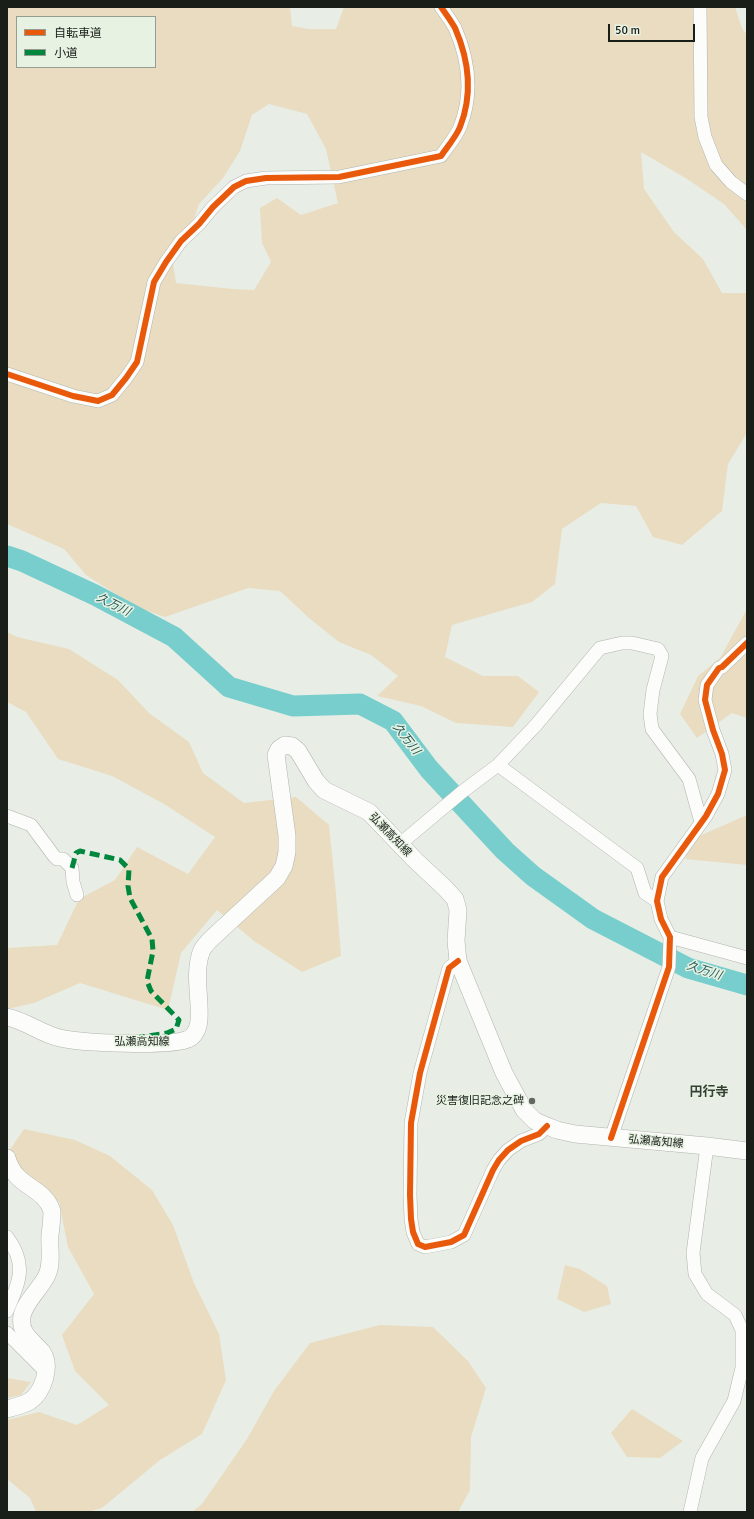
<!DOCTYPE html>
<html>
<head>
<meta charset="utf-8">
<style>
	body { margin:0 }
	#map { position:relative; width:754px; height:1519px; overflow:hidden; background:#e8eee6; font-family:Signika,"Noto Sans JP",sans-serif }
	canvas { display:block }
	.frame { position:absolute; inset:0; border:8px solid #1a1e19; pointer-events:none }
	.legend { position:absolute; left:16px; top:16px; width:140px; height:52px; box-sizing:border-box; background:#e7f2e3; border:1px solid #959d92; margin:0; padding:5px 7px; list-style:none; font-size:12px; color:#1a1e19 }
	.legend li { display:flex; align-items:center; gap:8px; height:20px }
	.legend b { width:20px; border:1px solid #959d92 }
	.scale { position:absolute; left:608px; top:24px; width:87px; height:18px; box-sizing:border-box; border:2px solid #1a1e19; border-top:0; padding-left:5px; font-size:12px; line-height:14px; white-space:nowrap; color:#1a1e19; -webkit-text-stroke:3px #e7f2e3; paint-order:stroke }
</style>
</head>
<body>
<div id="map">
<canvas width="754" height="1519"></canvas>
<div class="frame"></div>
<ul class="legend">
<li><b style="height:5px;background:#e8590c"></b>自転車道</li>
<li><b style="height:5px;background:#00873e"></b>小道</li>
</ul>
<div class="scale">50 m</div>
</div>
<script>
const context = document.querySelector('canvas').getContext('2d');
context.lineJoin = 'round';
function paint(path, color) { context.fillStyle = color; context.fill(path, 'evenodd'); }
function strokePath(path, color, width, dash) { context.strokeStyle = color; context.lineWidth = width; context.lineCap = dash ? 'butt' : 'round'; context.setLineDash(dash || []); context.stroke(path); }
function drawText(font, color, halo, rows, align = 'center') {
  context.font = font + ' Signika,"Noto Sans JP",sans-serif'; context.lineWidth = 3; context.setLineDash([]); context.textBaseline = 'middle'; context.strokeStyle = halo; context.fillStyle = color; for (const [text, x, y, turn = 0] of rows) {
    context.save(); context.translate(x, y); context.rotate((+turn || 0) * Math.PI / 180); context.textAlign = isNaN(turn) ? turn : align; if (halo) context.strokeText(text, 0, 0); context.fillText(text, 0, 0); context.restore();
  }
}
const green = new Path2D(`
	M7 7H290L292 26 309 29H336L344 7H735L742 28 747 35V230L724 204 687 179 641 152 644 189 674 232 703 259 722 293H747V433L728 464 722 511 682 545 653 537 636 506 601 503 562 529 555 584 532 602 452 625 445 657 483 676H518L539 692 513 727 456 723 421 706 377 696 398 676 371 655 339 642 309 618 280 591 248 588 165 617 136 607 86 575 64 549 7 524ZM17 17H155V67H17ZM269 104 307 114 326 149 338 203 301 215 277 198 260 208 262 243 271 262 254 290 233 289 176 283 172 256 191 228 199 204 223 178 240 151 252 115Z
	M747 609V718L732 713 697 738 680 714 698 676 720 658Z
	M7 632 17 637 69 649 118 680 149 713 189 742 203 773 244 803 296 797 329 825 336 894 341 956 302 972 254 941 217 910 181 953 168 1010 80 983 34 1003 7 1009V948L57 945 79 899 115 880 137 847 188 874 215 837 164 804 112 776 58 759 26 712 7 702Z
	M747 815V865L685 859 690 840Z
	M24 1129 75 1140 110 1156 152 1190 173 1225 194 1283 219 1334 226 1380 202 1434 160 1460 102 1508 88 1512H36L30 1498 7 1479V1420L39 1412 77 1425 109 1405 75 1371 62 1335 94 1294 68 1247 59 1202 24 1178 9 1151Z
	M565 1265 580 1269 607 1286 611 1304 584 1312 557 1299Z
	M380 1325 433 1327 468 1361 486 1388 471 1437 470 1490 458 1512H192L202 1504 247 1439 274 1391 310 1343Z
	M7 1378 31 1382 21 1395 7 1398Z
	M632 1409 683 1441 660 1458 627 1457 611 1433Z`);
const river = new Path2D(`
	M7 556 22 561 95 595 174 637 229 687 293 706 360 704 393 721 429 769 505 851 533 876 593 919 688 968 747 985`);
const minor = new Path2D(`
	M700 7 701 117 705 137 716 165 731 182 747 194
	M7 374 73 396 98 401 112 395 126 378 137 362 154 282 166 262 181 241 199 224 213 207 234 187 246 181 266 178 339 177 441 156C447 147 456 137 460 127 473 94 469 60 455 28 451 21 446 14 441 7
	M498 765 637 868 645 893 657 901
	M7 816 31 825 54 856 57 859H63L72 868 73 882 77 895
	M400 844 462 792 498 765 536 725 600 648 622 643H632L658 649 662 656 653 690 650 714 652 729 689 779 701 822
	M670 937 747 958
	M458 961 449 968 420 1073 411 1123 410 1195 411 1219 413 1232 418 1244 425 1247 451 1242 464 1235 493 1170 499 1160 508 1150 521 1141 539 1134 547 1126
	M611 1138 669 967 670 937 661 919 657 901 662 877 706 816 718 794 725 770 722 754 713 730 705 700 707 685 719 668 722 667 747 643
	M7 1237C28 1265 19 1282 7 1311
	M7 1333 46 1372
	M690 1512 702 1458 734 1401 742 1368V1330L735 1315 707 1294 695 1274 693 1253 707 1146`);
const major = new Path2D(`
	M7 1017C26 1021 42 1034 60 1038 80 1043 172 1047 188 1039 193 1037 197 1031 198 1026 200 1019 199 1011 199 1004 198 987 195 966 202 950 204 946 208 942 212 938L277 878 284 866 287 852V836L276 755 279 749 285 745 292 746 298 751 316 781 324 790 369 812 415 860 445 888 455 899 458 910 456 941 458 961 504 1073 524 1110 535 1121 547 1126 557 1130 575 1134 707 1146 747 1151
	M7 1158C16 1189 43 1185 52 1211 52 1219 51 1227 50 1235 49 1249 53 1265 46 1277 39 1290 25 1302 22 1316 19 1334 33 1341 42 1352 52 1366 43 1392 30 1401 23 1405 15 1407 7 1409`);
const quiet = new Path2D(`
	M72 868 76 853 80 851 120 860 129 869 128 886 130 898 152 939 153 951 147 981 151 991 179 1020 176 1029 167 1033 141 1037 138 1043`);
const cycleway = new Path2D(`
	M7 374 73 396 98 401 112 395 126 378 137 362 154 282 166 262 181 241 199 224 213 207 234 187 246 181 266 178 339 177 441 156C447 147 456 137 460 127 473 94 469 60 455 28 451 21 446 14 441 7
	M458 961 449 968 420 1073 411 1123 410 1195 411 1219 413 1232 418 1244 425 1247 451 1242 464 1235 493 1170 499 1160 508 1150 521 1141 539 1134 547 1126
	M611 1138 669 967 670 937 661 919 657 901 662 877 706 816 718 794 725 770 722 754 713 730 705 700 707 685 719 668 722 667 747 643`);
const markers = [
	[532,1101,4,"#626761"]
];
const streetNames = [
	["弘瀬高知線",390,835,46],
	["弘瀬高知線",142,1042],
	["弘瀬高知線",656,1142,5]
];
const poiNames = [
	["災害復旧記念之碑",524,1101]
];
const waterNames = [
	["久万川",113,605,27],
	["久万川",406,739,52],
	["久万川",704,971,18]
];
const quarterNames = [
	["円行寺",709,1093]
];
paint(green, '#e9dcc1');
strokePath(river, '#77cecc', 21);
strokePath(minor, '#afb4ad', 14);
strokePath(major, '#afb4ad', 18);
strokePath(minor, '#fcfcfb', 13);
strokePath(major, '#fcfcfb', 17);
strokePath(quiet, '#00873e', 5, [10, 5]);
strokePath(cycleway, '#e8590c', 6);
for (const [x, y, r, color] of markers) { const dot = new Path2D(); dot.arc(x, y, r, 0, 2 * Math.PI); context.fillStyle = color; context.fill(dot); strokePath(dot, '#e7f2e3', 1.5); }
drawText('11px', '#1a1e19', '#e7f2e3', streetNames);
drawText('11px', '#1a1e19', '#e7f2e3', poiNames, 'right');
drawText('italic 12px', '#275a5a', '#e7f2e3', waterNames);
drawText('bold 13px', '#384035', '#e7f2e3', quarterNames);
</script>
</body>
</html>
